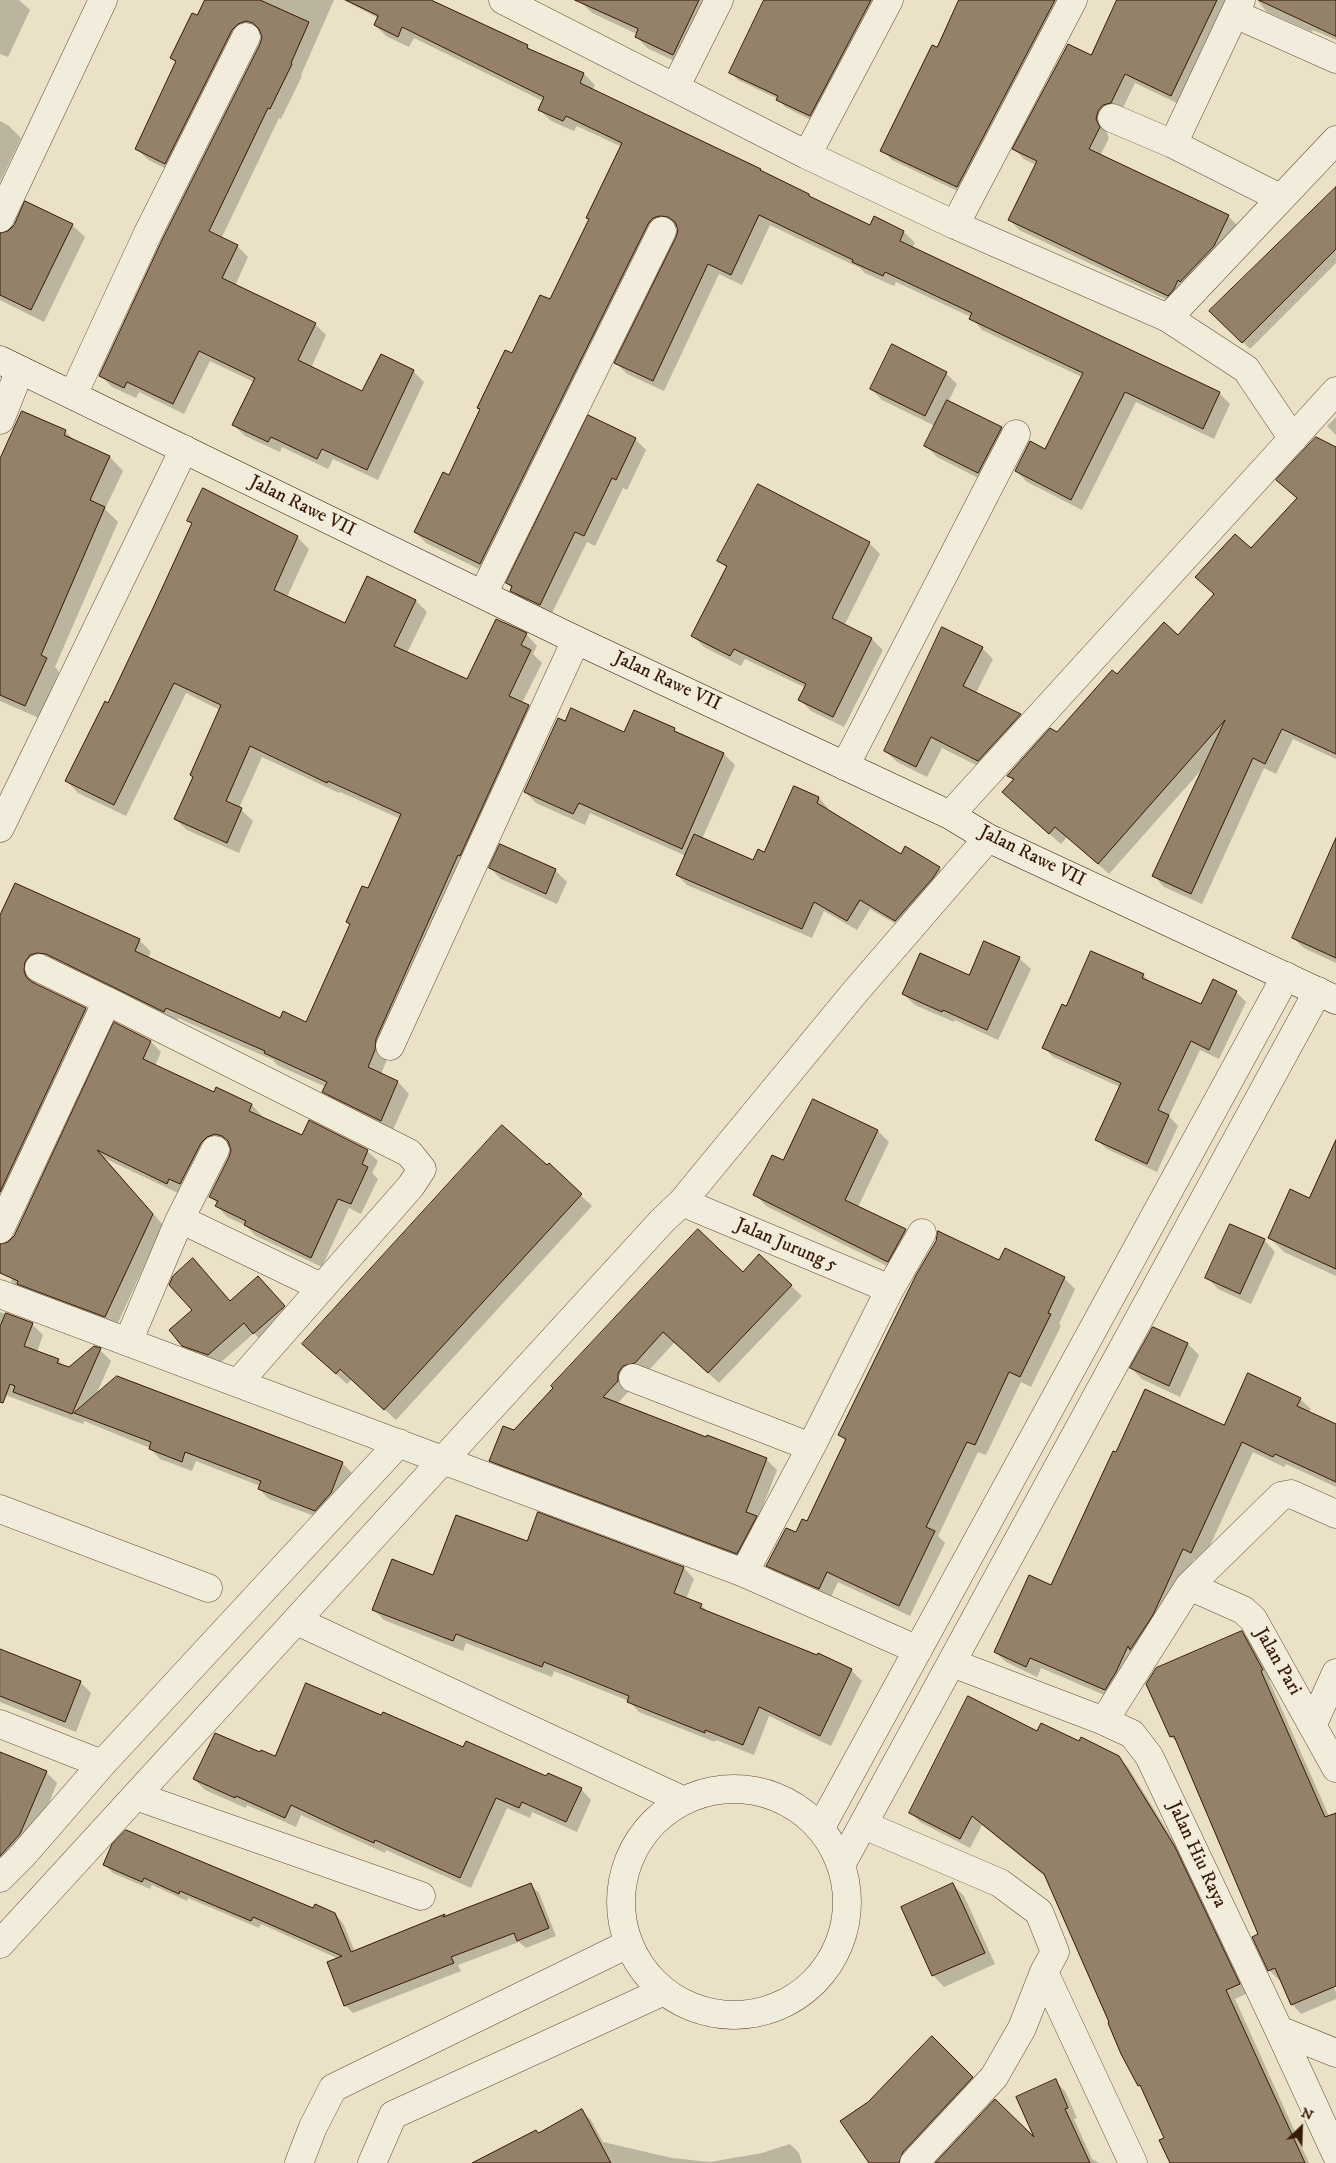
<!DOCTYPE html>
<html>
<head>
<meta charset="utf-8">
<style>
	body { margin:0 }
	#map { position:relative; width:1336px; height:2163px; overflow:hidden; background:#eae1c7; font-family:"IM FELL DW Pica",serif }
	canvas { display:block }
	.north { position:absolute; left:1276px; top:2103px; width:50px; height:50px; -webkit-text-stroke:4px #f1ecdb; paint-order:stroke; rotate:24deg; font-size:14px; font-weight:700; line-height:20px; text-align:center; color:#371904 }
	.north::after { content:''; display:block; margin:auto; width:18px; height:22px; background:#371904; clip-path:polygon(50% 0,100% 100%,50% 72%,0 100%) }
</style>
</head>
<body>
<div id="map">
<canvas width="1336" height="2163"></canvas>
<div class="north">N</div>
</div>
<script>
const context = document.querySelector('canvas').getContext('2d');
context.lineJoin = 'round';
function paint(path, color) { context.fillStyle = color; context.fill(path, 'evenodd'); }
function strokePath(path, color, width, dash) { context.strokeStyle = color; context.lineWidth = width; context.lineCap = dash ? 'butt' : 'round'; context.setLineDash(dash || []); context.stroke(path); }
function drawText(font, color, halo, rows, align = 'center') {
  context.font = font + ' "IM FELL DW Pica",serif'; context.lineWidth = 4; context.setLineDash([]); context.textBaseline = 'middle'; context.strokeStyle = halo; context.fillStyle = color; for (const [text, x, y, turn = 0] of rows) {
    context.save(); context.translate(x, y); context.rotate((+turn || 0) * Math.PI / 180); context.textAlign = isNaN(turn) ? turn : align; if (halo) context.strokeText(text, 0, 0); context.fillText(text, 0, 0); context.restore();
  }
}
const shadow = new Path2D(`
	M0 0H19L30 10 8 57 0 54Z
	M206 0H334L301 75 302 76 281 119 279 118 221 239 237 246 248 257 235 286 315 324 326 335 311 368 363 393 413 371 424 382 378 480 333 459 328 469 282 447 280 452 245 436 234 425 254 382 210 361 184 414 139 392 136 398 112 387 101 376 261 44 262 33 257 32 176 174 147 159 136 148 177 63 171 58 198 17Z
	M343 0H431L527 46 533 52 584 74 595 85 592 91 809 195 813 199 871 226 875 218 904 232 915 243 912 248 1219 393 1230 404 1214 439 1136 402 1082 510 1027 482 1016 471 1046 450 1082 377 982 330 971 317 896 282 894 286 865 273 860 268 770 225 742 285 719 274 664 391 627 374 616 363 677 238 678 227 673 226 491 575 426 543 415 532 450 477 512 354 550 301 590 220 622 147 577 126 574 131 551 121 540 110 543 101 414 38 409 47 386 36 375 25 378 18Z
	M581 0H717L685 66 647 48 636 36 637 34 592 13 581 2Z
	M770 0H882L817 123 785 107 778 99 738 80 731 73Z
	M959 0H1070L968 196 892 160 882 150 937 49Z
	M1118 0H1232L1181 105 1135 83 1121 112 1107 122 1106 130 1109 138 1100 156 1228 216 1238 226 1178 305 1019 230 1010 220 1036 165 1024 159 1014 149 1092 57Z
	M1257 0H1336V40L1313 30 1312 32 1267 12Z
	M0 121 9 126 21 138 0 182Z
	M1336 189V263L1250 349 1211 311Z
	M72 225 85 237 44 322 0 300V235Z
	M946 373 957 384 948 402 1001 428 1012 440 990 484 937 457 926 446 935 426 882 400 871 389Z
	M1336 417V435L1327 426Z
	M65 431 76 442 110 457 123 471 105 509 118 522 55 667 59 672 39 718 0 701V462Z
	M635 439 646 450 627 490 623 488 595 546 587 542 551 615 523 602 507 583Z
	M1336 449V759L1293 739 1276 774 1264 768 1202 904 1164 887 1154 876 1204 767 1109 874 1067 837 1061 844 1014 803V781L1009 776 1057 734 1117 676 1178 636 1298 498Z
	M189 521 297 537 309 549 287 597 345 625 416 601 427 612 407 653 468 680 526 634 537 646 533 654 542 663 522 703 528 706 540 718 387 1051 386 1062 381 1074 398 1082 409 1094 392 1132 335 1103 324 1092 326 1087 277 1065 273 1060 178 1018 176 1023 36 973V985L86 1009 97 1021 0 1224V918L15 885 139 940 151 952 148 958 281 1019 307 1024 351 925 348 922 369 890 401 819 340 792 339 793 262 757 239 808 253 821 239 853 187 830 175 819 220 710 186 693 126 816 78 793 67 781 109 705 193 525Z
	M869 543 880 554 844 626 872 639 883 650 844 727 811 711 800 700 806 688 745 659 741 666 704 647 693 636 727 568 719 561Z
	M982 648 993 659 976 693 1020 715 1031 726 990 772 942 748 927 777 897 762 885 751Z
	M635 711 724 754 735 765 702 839 754 862 765 854 794 788 819 798 828 808 827 811 901 856 939 868 949 878 906 930 870 909 857 930 824 911 812 938 687 885 677 875 686 856 590 813 585 825 536 803 525 792 566 723 625 734Z
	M500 846 556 871 567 882 557 904 501 879 490 868Z
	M1336 846V963L1304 948 1293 938Z
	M1092 953 1143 975 1151 983 1202 1006 1236 992 1246 1002 1219 1059 1200 1050 1169 1116 1178 1126 1157 1172 1107 1149 1097 1140 1120 1087 1053 1057 1044 1047 1067 1008Z
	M1019 958 1031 969 998 1040 955 1020 954 1022 915 1005 903 994 969 977Z
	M151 1042 161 1052 155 1066 215 1094 217 1089 252 1105 262 1116 261 1118 303 1137 367 1151 378 1161 372 1173 378 1179 361 1214 349 1208 322 1267 256 1236 245 1225 227 1217 217 1206 218 1204 210 1197 230 1157 231 1146 225 1145 178 1193 104 1158 163 1225 116 1327 22 1291 11 1281 30 1238Z
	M813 1101 878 1131 889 1142 858 1207 905 1230 917 1241 899 1272 766 1206 755 1194 784 1162Z
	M1336 1143V1276L1284 1252 1269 1237 1310 1200Z
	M549 1165 592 1206 396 1420 352 1379 347 1384 315 1355Z
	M1264 1240 1275 1252 1251 1304 1218 1289 1207 1277Z
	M759 1256 802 1296 719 1383 675 1342 646 1373 629 1384 628 1392 617 1404 707 1439 766 1459 777 1470 758 1519 748 1564 501 1471 491 1460 515 1432 743 1274Z
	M1000 1261 1064 1278 1075 1289 1059 1324 1061 1326 1031 1387 1021 1382 986 1455 978 1452 938 1536 945 1543 910 1616 838 1582 830 1599 778 1576 767 1565 807 1523 846 1442 840 1435Z
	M268 1288 293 1318 264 1344 254 1333 218 1365 194 1356 183 1345 194 1310 231 1302Z
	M0 1312 32 1324 43 1335 37 1352 58 1360 66 1368 69 1369 100 1350 111 1361 95 1397 342 1463 352 1473 341 1503 325 1520 269 1499 259 1489 260 1486 196 1461 192 1471 160 1459 150 1448 84 1421 83 1424 0 1393Z
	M1153 1328 1188 1344 1199 1355 1180 1397 1142 1379 1131 1368Z
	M1300 1399 1311 1409 1309 1413 1336 1425V1487L1286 1464 1284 1467 1253 1452 1202 1563 1194 1559 1163 1626 1116 1700 1041 1668 1037 1677 1006 1662 995 1652 1052 1587 1224 1426Z
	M539 1514 684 1568 694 1579 686 1599 701 1605 709 1613 851 1670 862 1681 831 1746 769 1716 754 1755 716 1740 715 1742 639 1712 629 1701 554 1671 552 1677 466 1643 463 1651 384 1620 374 1610 433 1577 528 1542Z
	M1242 1633 1251 1642 1272 1679 1269 1680 1336 1832V1919L1309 1930 1336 1992V1999L1301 2014 1292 2004 1281 1979 1279 1980 1269 1970 1260 1935 1179 1744 1171 1737Z
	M0 1650 80 1682 91 1693 76 1732 0 1702Z
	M1037 1733 1079 1743 1118 1757 1128 1767 1184 1858 1248 1993 1235 1999 1309 2163H1170L1161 2141 1165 2138 1143 2089 1139 2085 1122 2053 1046 1877 982 1825 970 1848 920 1822 910 1812Z
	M215 1734 260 1754 275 1757 463 1749 581 1789 591 1800 577 1832 532 1812 530 1818 507 1808 471 1888 386 1850 385 1853 301 1815 296 1827 247 1805 246 1808 205 1790 194 1779Z
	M0 1753 46 1772 57 1783 41 1823 0 1868Z
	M105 1865 335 1914 343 1923 355 1952 444 1915 446 1917 531 1885 539 1893 556 1936 526 1948 519 1942 458 1965 461 1971 353 2013 345 2005 339 1959 261 1924 259 1928 188 1898 187 1901 152 1885 150 1889 113 1873Z
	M953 1885 964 1896 995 1964 944 1987 933 1975Z
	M932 2038 983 2089 906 2163H870L869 2103Z
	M1055 2081 1065 2091 1077 2118 1074 2119 1092 2159 1099 2163H951L1038 2142Z
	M581 2110 591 2120 603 2142 672 2158 710 2162 762 2153 790 2144 799 2153 802 2163H479L539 2134Z`);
const building = new Path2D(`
	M205 0H260L309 22 291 63 292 64 270 109 268 108 209 231 238 245 222 278 316 323 298 360 362 391 381 354 414 370 367 470 322 449 317 459 271 437 268 442 232 425 255 378 199 351 173 404 127 382 124 388 99 376 162 240 260 44 262 37 259 29 253 23 246 21 238 24 232 30 165 164 135 149 176 61 170 58 192 13 197 15Z
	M346 0H431L528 45 527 48 584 73 580 83 761 169 760 170 809 194V196L870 225 874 216 904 231 900 241 1220 392 1203 429 1125 392 1071 500 1015 471 1030 441 1045 449 1083 373 969 319 972 313 885 272 883 276 852 262 853 260 759 215 731 275 708 264 653 381 614 363 676 237 678 230 675 222 668 217 660 216 653 218 648 224 480 564 414 532 443 472 449 475 480 409 477 408 505 350 512 353 540 295 550 299 589 219 586 218 622 143 566 116 563 121 538 110 544 97 402 27 398 37 374 25 378 16Z
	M575 0H699L673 55 635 37 638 29Z
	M764 0H871L810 116 776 100 778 96 729 73Z
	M959 0H1055L957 187 880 151 932 45 937 47Z
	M1117 0H1217L1171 96 1125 74 1111 103 1103 105 1098 111 1096 119 1100 127 1089 149 1229 215 1214 246 1180 282 1178 280 1174 289 1168 296 1008 220 1037 161 1012 149 1068 44 1091 55Z
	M1259 0H1336V36Z
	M1336 187V249L1242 343 1209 311Z
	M25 201 73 224 31 310 0 295V233L8 231 14 225Z
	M892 344 947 372 925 416 870 389Z
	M947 400 1002 427 978 473 924 446Z
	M22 411 66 430 64 435 110 456 90 500 105 507 41 655 47 658 25 706 0 695V459Z
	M588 415 636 438 616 480 612 478 584 536 575 532 540 605 510 591 512 586 506 583Z
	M1316 437 1336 447V754L1282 729 1265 764 1253 758 1191 894 1152 876 1225 720 1098 864 1055 827 1049 834 1002 792 1014 779 1007 776 1050 728 1057 732 1112 670 1117 674 1164 622 1178 635 1214 594 1195 577 1235 534 1251 548 1297 498 1276 480Z
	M758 484 870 542 832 618 872 638 833 717 798 700 806 684 734 649 730 656 691 636 727 566 717 561Z
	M203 488 298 536 274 590 345 623 367 576 416 600 394 646 467 679 496 619 527 633 521 645 531 650 509 696 529 705 460 856 458 855 376 1039 375 1050 368 1067 398 1081 381 1121 322 1092 327 1082 264 1053 265 1051 166 1008 164 1012 46 954 37 953 30 955 25 962 24 970 26 977 32 982 86 1008 0 1192V915L15 883 140 939 135 951 280 1018 283 1011 306 1022 350 924 346 922 362 886 368 888 401 814 328 781 327 783 250 746 226 801 242 808 227 843 174 819 193 777 190 775 221 705 174 683 114 805 65 781 105 701 108 703 153 608 192 523 187 521Z
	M942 627 983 647 963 686 1021 714 978 761 931 737 916 767 884 751Z
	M571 708 624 732 634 710 675 728 674 731 724 753 682 849 579 803 573 814 524 792 558 718 565 721Z
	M794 786 819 797 817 803 901 854 905 846 940 867 933 878 895 921 860 900 847 921 814 902 802 929 676 875 694 834 753 860 758 849 764 852Z
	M1336 838V958L1292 938Z
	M500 844 556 869 546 894 489 868Z
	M984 941 1020 957 987 1030 943 1010 942 1012 902 994 920 953 969 975Z
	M1091 951 1144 974 1142 978 1201 1004 1213 979 1237 991 1209 1050 1191 1041 1158 1110 1169 1115 1147 1164 1095 1140 1121 1083 1042 1048 1062 1004 1066 1006Z
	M114 1022 151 1041 143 1059 214 1092 216 1087 252 1104 249 1111 302 1135 309 1120 368 1150 362 1164 368 1167 351 1204 338 1199 311 1258 244 1225 246 1221 215 1206 218 1201 209 1197 229 1157 231 1150 228 1141 222 1136 215 1134 207 1137 201 1143 180 1184 169 1179 167 1184 97 1150 153 1214 105 1317 17 1284 18 1281 0 1273V1244L8 1242 14 1236Z
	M813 1099 878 1130 845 1200 906 1229 888 1262 753 1195 772 1155 783 1160Z
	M502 1125 547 1165 549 1163 582 1194 384 1410 340 1369 336 1374 302 1344Z
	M1336 1140V1269L1268 1238 1290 1189 1309 1198Z
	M1230 1224 1265 1239 1240 1294 1205 1278Z
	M698 1229 743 1272 759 1254 792 1285 708 1373 663 1332 635 1363 623 1366 618 1373V1381L603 1397 706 1437 707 1435 767 1458 746 1512 757 1516 737 1554 489 1461 503 1426 514 1430 553 1388 551 1386Z
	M938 1231 999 1260 1005 1248 1065 1277 1048 1313 1051 1314 1020 1377 1009 1372 975 1445 967 1442 926 1527 935 1531 899 1606 827 1572 819 1589 766 1566 786 1528 796 1532 802 1519 807 1521 846 1439 838 1435 916 1275 936 1241Z
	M193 1258 230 1301 258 1276 285 1306 253 1334 244 1323 208 1355 182 1346 169 1330 192 1310 169 1285 173 1276Z
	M6 1313 33 1323 24 1346 59 1359 57 1363 69 1367 94 1346 101 1348 72 1414 13 1392 15 1386 10 1384 3 1403 0 1402V1327Z
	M1153 1327 1188 1343 1169 1386 1130 1368Z
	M1248 1373 1301 1398 1297 1406 1336 1424V1482L1275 1454 1273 1457 1242 1442 1191 1553 1183 1549 1153 1615 1130 1650 1128 1646 1116 1672 1105 1690 1030 1658 1026 1667 994 1652 1029 1575 1051 1585 1113 1451 1116 1452 1145 1389 1224 1425Z
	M117 1376 343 1462 331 1493 315 1511 258 1489 261 1481 185 1452 182 1462 149 1449 151 1442 74 1413Z
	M538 1512 684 1567 674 1593 702 1604 700 1608 817 1655 818 1653 852 1669 820 1736 759 1707 743 1745 705 1730V1733L627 1702 629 1696 544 1662 542 1667 456 1634 453 1641 372 1610 392 1559 433 1575 456 1515 527 1541Z
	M1242 1631 1263 1670 1261 1671 1325 1817 1336 1813V1986L1291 2005 1275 1968 1268 1971 1252 1937 1258 1934 1174 1736 1170 1737 1146 1684 1156 1668Z
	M0 1649 81 1681 65 1722 0 1696Z
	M306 1683 381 1715 383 1712 463 1747 466 1741 546 1776 548 1773 582 1788 566 1822 522 1802 519 1808 496 1798 460 1878 375 1840 374 1843 344 1830 291 1805 285 1818 236 1796 235 1798 193 1779 215 1733 260 1752 261 1750 275 1756Z
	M968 1696 1037 1731 1041 1723 1079 1741 1081 1737 1119 1756 1175 1847 1240 1984 1226 1990 1305 2163H1170L1159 2140 1164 2138 1140 2085 1138 2086 1121 2054 1108 2023 1109 2022 1044 1874 972 1816 960 1839 909 1813Z
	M0 1752 47 1771 20 1834 0 1856Z
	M126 1830 313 1908 315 1904 335 1913 351 1952 445 1914 443 1917 531 1883 549 1928 517 1941 514 1933 451 1957 454 1963 344 2006 327 1962 342 1956 253 1917 251 1921 180 1891 179 1894 144 1878 142 1882 103 1865 112 1844Z
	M953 1883 985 1953 932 1976 901 1907Z
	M932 2036 973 2077 903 2152 899 2163H869L840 2121 868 2102Z
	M1056 2079 1068 2108 1065 2109 1090 2163H935L995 2099 1034 2137 1016 2097Z
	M582 2109 611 2163H472L536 2130 538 2133Z`);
const street = new Path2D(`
	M503 0 807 155 955 225 1168 318 1336 140
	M1235 14 1336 59
	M675 88 719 0
	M1112 118 1173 144 1280 198
	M1173 144 1241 0
	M807 155 889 0
	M0 218 103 0
	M955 225 1073 0
	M1168 318 1246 369 1293 439
	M73 395 148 233 246 37
	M0 420 20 370
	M483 594 662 231
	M845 766 1016 434
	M950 815 1336 391
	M0 828 184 449
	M39 968 107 1001
	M390 1046 576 640
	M682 1202 890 1289
	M180 1219 321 1287
	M0 1229 107 1001 409 1153 422 1169 411 1186 238 1383
	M0 1294 744 1573 918 1650
	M128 1342 180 1219 215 1150
	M633 1378 811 1447
	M0 1509 208 1588
	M744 1573 811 1447 890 1289 922 1233
	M1189 1586 1243 1610 1253 1619 1336 1768
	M297 1621 682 1800
	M952 1663 1104 1721 1132 1734 1149 1756 1279 2030 1336 2154
	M1104 1721 1189 1586 1281 1496 1291 1494 1336 1514
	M0 1724 102 1764
	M1313 1724 1336 1673
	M621 1902a113 113 0 1 1 226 0a113 113 0 1 1-226 0Z
	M136 1796 421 1896
	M864 1825 1000 1883 1039 1912 1055 1952 1044 1972 1133 2163
	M821 1827 1286 976
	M842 1863 1318 991
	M0 1878 23 1855 102 1764 399 1443
	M0 1944 662 1221 682 1202 855 992 988 838
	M1279 2030 1336 2053
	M299 2163 313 2127 333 2088 628 1944
	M372 2163 393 2115 664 1991
	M914 2163 994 2077 1022 2028 1044 1972`);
const secondary = new Path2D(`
	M0 360 576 640 950 815 988 838 1336 1000`);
const streetNames = [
	["Jalan Rawe VII",302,507,26],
	["Jalan Rawe VII",667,682,25],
	["Jalan Rawe VII",1032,857,26],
	["Jalan Jurung 5",786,1246,23],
	["Jalan Pari",1277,1662,60],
	["Jalan Hiu Raya",1196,1855,65]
];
paint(shadow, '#0003');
paint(building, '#948169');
strokePath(building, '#371904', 1);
strokePath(street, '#644b35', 29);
strokePath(secondary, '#371904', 29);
strokePath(street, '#f1ecdb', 28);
strokePath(secondary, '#f1ecdb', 28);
drawText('19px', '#371904', '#f1ecdb', streetNames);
</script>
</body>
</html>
